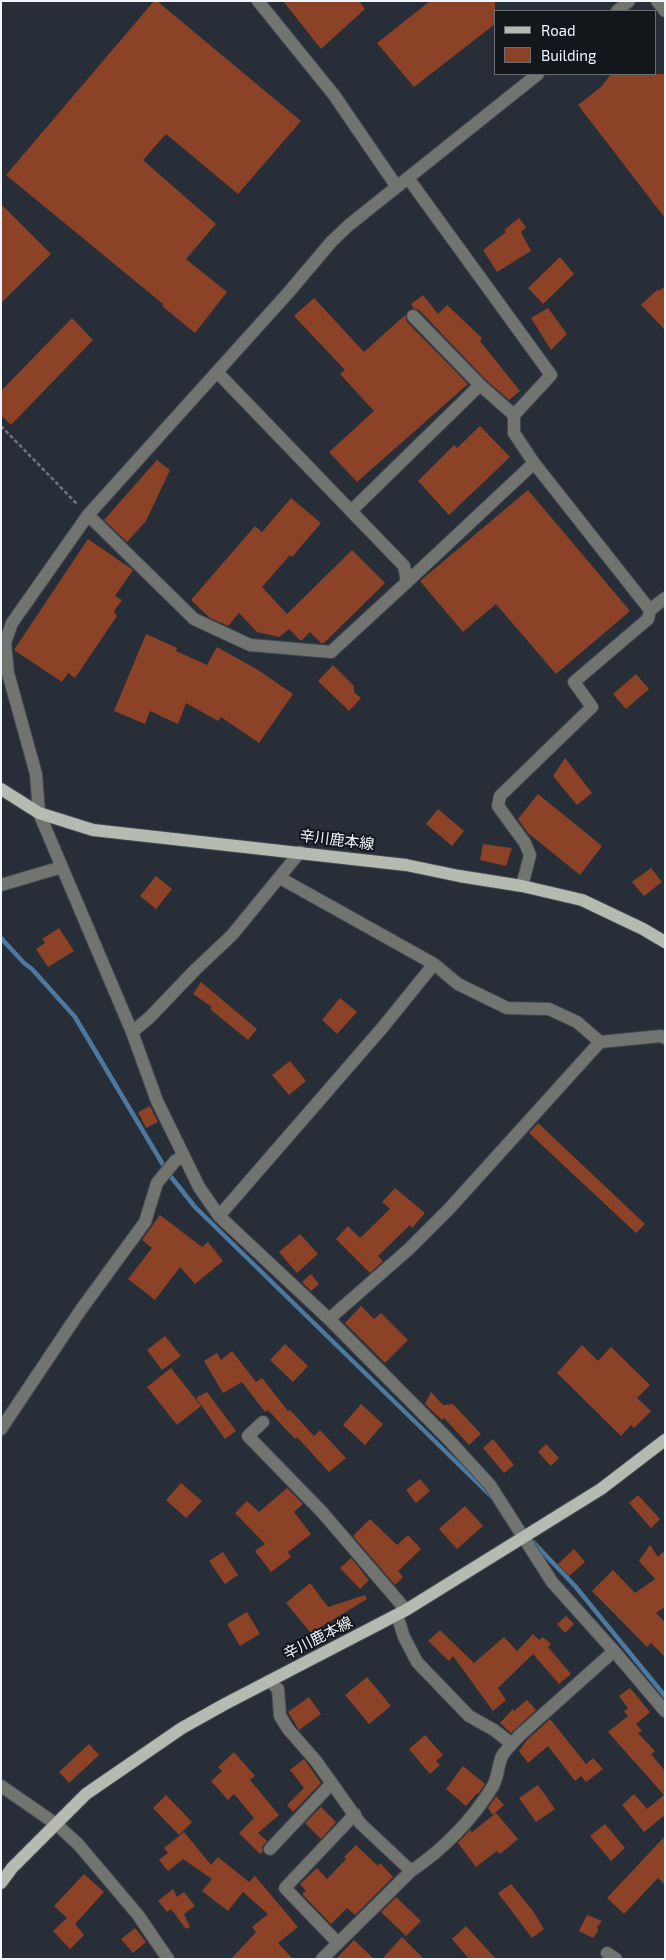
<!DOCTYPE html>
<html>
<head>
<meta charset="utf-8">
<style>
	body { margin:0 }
	#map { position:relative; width:666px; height:1960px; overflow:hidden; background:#272e38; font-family:"Exo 2",sans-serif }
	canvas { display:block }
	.frame { position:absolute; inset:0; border:2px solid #f0f5fc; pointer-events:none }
	.legend { position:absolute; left:494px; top:10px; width:162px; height:65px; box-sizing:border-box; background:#13161a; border:1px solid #6b6f74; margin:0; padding:6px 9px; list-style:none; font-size:15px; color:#f0f5fc }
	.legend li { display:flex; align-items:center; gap:10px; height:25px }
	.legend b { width:25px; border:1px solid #6b6f74 }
</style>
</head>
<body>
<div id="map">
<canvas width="666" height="1960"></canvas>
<div class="frame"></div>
<ul class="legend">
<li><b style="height:6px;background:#b5bbb0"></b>Road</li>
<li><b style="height:14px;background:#8c4227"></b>Building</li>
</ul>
</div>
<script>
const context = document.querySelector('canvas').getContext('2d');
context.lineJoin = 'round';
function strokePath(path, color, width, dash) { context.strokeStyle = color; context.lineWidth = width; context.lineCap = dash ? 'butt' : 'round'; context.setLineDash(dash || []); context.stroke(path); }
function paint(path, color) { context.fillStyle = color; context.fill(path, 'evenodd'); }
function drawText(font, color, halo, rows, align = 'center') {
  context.font = font + ' "Exo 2","Noto Sans JP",sans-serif'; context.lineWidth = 4; context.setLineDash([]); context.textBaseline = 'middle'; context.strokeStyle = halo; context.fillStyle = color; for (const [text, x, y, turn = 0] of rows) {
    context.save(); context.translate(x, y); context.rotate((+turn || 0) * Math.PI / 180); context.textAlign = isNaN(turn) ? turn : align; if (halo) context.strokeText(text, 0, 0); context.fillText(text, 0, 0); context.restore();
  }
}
const stream = new Path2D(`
	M1 938 24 963 32 969 75 1017 168 1173 195 1207 492 1497
	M533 1542 575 1586 665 1696`);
const building = new Path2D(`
	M154 1H157L301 121 238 194 166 134 143 160 216 224 186 259 227 292 195 333 162 306 163 304 6 175Z
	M283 1H359L365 9 321 49Z
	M430 1H495V24L414 87 377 43Z
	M611 74H665V218L578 105 601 87Z
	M1 204 51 254 1 303Z
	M519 218 526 227 521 232 531 251 497 272 483 250 506 232 504 230Z
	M560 257 574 274 543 304 528 288Z
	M665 286V330L641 305 658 289 659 291Z
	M423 295 438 314 447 305 482 338 480 341 520 391 509 400 486 380 419 310 412 308 413 307 411 304Z
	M314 298 364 352 405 315 407 322 468 384 357 482 329 452 374 411 340 374 345 370 294 316Z
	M548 308 567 334 551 350 531 318Z
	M72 318 93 340 11 425 1 415V391Z
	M480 426 510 457 449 515 418 481 454 445 457 448Z
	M157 460 170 470 146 521 127 542 104 520Z
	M528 490 630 611 556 674 496 604 463 632 420 581Z
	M291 498 321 523 292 557 290 555 262 587 287 614 352 550 385 583 324 643H321L310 632 301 641 289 629 279 637 257 632 239 613 228 626 210 618 191 600 255 526 262 532Z
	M88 539 133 570 115 596 122 600 114 611 117 616 75 678 68 673 62 682 14 650Z
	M146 634 177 648 176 651 207 665 217 647 258 670 293 694 259 743 221 717 218 721 186 703 178 724 150 711 145 724 114 711Z
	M333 665 354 686V692L361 698 349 711 318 681Z
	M636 674 649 689 626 709 613 694Z
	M565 758 592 793 577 805 553 776Z
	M538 794 602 846 580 875 528 833 518 819Z
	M438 809 464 831 452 846 426 824Z
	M483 844 512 848 506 866 480 860Z
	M651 868 662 882 644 896 632 882Z
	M156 876 172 889 156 909 140 896Z
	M59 928 74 951 48 967 36 949 45 943 42 939Z
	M201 982 257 1029 248 1040 210 1009 212 1007 193 994Z
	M340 998 357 1012 337 1034 322 1020Z
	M290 1061 306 1081 289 1095 272 1075Z
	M150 1106 158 1122 146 1128 138 1112Z
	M538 1123 645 1224 636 1233 529 1133Z
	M395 1188 425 1213 412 1228 410 1225 378 1256 383 1261 370 1273 336 1239 348 1226 360 1238 390 1209 382 1202Z
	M160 1215 202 1247 208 1242 223 1261 195 1284 180 1267 155 1300 128 1279 152 1248 142 1240Z
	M300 1234 318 1254 297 1273 279 1252Z
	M311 1274 319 1284 311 1291 302 1282Z
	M361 1306 374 1319 381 1313 408 1340 385 1363 345 1323Z
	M165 1336 181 1356 162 1370 147 1350Z
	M285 1344 308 1366 293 1382 270 1360Z
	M582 1345 598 1361 611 1347 650 1385 637 1398 651 1411 634 1428 631 1425 621 1436 557 1373Z
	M232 1351 256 1382 262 1378 288 1411 290 1410 314 1436 320 1430 346 1458 329 1472 297 1437 295 1439 268 1410 265 1412 242 1382 223 1393 204 1361 217 1353 221 1360Z
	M171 1368 201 1406 177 1425 147 1387Z
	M207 1392 236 1431 225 1439 196 1398Z
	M431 1392 443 1405 453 1404 481 1434 469 1445 444 1418 442 1420 425 1404Z
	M361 1404 383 1424 365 1445 343 1425Z
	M493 1439 514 1465 504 1473 483 1448Z
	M546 1444 559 1458 551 1466 538 1452Z
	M420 1479 430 1491 416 1503 406 1490Z
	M181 1483 202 1501 186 1518 166 1500Z
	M287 1488 303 1504 294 1512 311 1534 288 1552 291 1557 271 1572 255 1551 265 1544 235 1513 247 1501 259 1512Z
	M638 1495 660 1519 651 1528 629 1503Z
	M465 1506 483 1526 457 1549 439 1529Z
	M370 1519 397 1545 408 1535 421 1549 398 1571 403 1577 395 1585 353 1536Z
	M650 1545 658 1557 665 1550V1607L656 1613 665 1622V1657L651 1643 647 1647 592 1591 613 1570 635 1593 655 1579 639 1561Z
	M574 1549 585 1562 569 1576 558 1564Z
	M223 1552 238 1575 225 1584 209 1561Z
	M351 1558 369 1580 360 1589 340 1568Z
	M310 1583 328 1607 365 1595 367 1599 311 1633 286 1603Z
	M247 1612 260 1634 240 1646 227 1624Z
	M566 1616 574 1624 565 1633 557 1624Z
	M440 1630 474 1663 504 1637 517 1651 533 1634 539 1640 543 1637 551 1644 548 1647 571 1674 559 1684 533 1654 498 1688 506 1700 493 1711 453 1656 449 1661 428 1641Z
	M367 1677 391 1706 369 1724 345 1695Z
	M630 1688 650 1712 636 1724 642 1731 638 1733 655 1751 651 1754 665 1771V1815L644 1832 622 1805 634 1794 647 1809 664 1795 608 1732 628 1716 624 1711 628 1708 619 1696Z
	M309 1697 321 1714 299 1730 288 1712Z
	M527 1700 536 1710 511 1733 500 1723 513 1709 514 1711Z
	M550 1719 586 1764 593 1758 603 1769 586 1782 581 1776 575 1781 548 1746 528 1763 519 1751 526 1741Z
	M425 1735 443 1755 436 1761 440 1765 430 1774 409 1749Z
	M89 1744 99 1755 69 1783 59 1772Z
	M234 1752 255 1776 250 1780 279 1815 258 1833 267 1841 262 1847 263 1852 260 1854 239 1833 254 1818 234 1794 228 1800 211 1781 222 1771 218 1767Z
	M304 1759 321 1783 293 1812 287 1805 304 1788 290 1770Z
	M463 1766 485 1784 478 1794 477 1793 466 1806 446 1789Z
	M538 1785 555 1809 536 1822 519 1798Z
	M166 1795 192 1822 179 1835 153 1808Z
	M496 1796 504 1805 493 1815 488 1808Z
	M321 1807 336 1822 321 1839 305 1823Z
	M496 1813 518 1839 500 1854 497 1851 476 1867 458 1843 470 1830 472 1832Z
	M605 1824 625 1848 611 1861 590 1836Z
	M184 1832 211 1865 218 1857 249 1882 255 1876 298 1927 278 1943 293 1959H231L256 1932 252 1927 268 1914 243 1892 228 1911 202 1891 212 1879 183 1859 168 1871 159 1860 168 1853 164 1848Z
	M665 1836V1885L658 1878 624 1914 607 1898Z
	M356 1845 378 1866 380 1863 393 1877 355 1915 347 1908 331 1924 302 1894 306 1891 300 1884 317 1868 327 1879 346 1859 344 1857Z
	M84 1874 104 1892 75 1924 84 1935 70 1949 53 1931 67 1918 54 1906Z
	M511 1884 533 1911 544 1929 532 1938 498 1893Z
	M173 1889 177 1897 184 1892 195 1906 184 1914 190 1927 186 1929 171 1909 167 1912 158 1901Z
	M396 1897 421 1921 406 1936 381 1912Z
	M587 1915 602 1921 597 1927 598 1931 593 1938 579 1931Z
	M466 1926 496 1959H469L452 1939Z
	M135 1928 146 1942 133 1953 121 1939Z
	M402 1937 424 1959H382Z
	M354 1940 374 1959H336Z`);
const path = new Path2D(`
	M1 426 78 505`);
const minor = new Path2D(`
	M258 1 334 95 397 187
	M657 1 665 11
	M617 11 629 1
	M538 74 349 225 332 241 288 293 88 515 12 623 5 643 8 673 36 774 39 813 132 1032 157 1101 199 1187 219 1216 329 1319 448 1439 490 1485 552 1582 614 1651 665 1711
	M408 178 551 375 514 415V433L534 463 650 610
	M413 316 480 385
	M351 511 480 385 514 415
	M88 515 194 619 250 645 331 652 407 582 404 566 217 372
	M407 582 534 463
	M280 878 434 964 458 984 507 1008 549 1009 577 1022 600 1042 661 1036 665 1038
	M1 885 62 867
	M522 886 530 855 525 843 498 806 500 796 592 707 574 682 648 619 650 610 665 598
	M132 1032 149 1018 196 969 232 935 300 852
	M219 1216 383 1027 434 964
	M329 1319 409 1249 449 1209 600 1042
	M263 1422 248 1436 322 1512 406 1610
	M1 1429 80 1311 145 1222 157 1183 175 1161 183 1156
	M397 1615 404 1637 417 1662 469 1716 494 1730 512 1744
	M269 1681 278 1689 280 1716 288 1729 316 1761 360 1823 411 1871
	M1 1786 56 1824 78 1844 138 1915 168 1959
	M270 1849 332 1783
	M338 1943 285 1888 355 1814
	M607 1953 616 1959
	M322 1959 411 1871C443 1850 473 1819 493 1786 498 1777 498 1765 502 1756 506 1749 514 1742 520 1735L614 1651`);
const major = new Path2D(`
	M1 789 39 813 93 830 406 865 459 876 522 886 582 900 643 929 665 942
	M1 1883 12 1868 86 1794 182 1728 225 1704 406 1610 601 1489 665 1440`);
const streetNames = [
	["辛川鹿本線",337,840,7],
	["辛川鹿本線",318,1638,-27]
];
strokePath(stream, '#4d79a1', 4.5);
paint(building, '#8c4227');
strokePath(minor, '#434a53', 14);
strokePath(major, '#434a53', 14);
strokePath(path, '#70767f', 2.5, [4, 2.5]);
strokePath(minor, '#71746f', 12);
strokePath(major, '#b5bbb0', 12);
drawText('15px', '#f0f5fc', '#13161a', streetNames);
</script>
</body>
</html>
